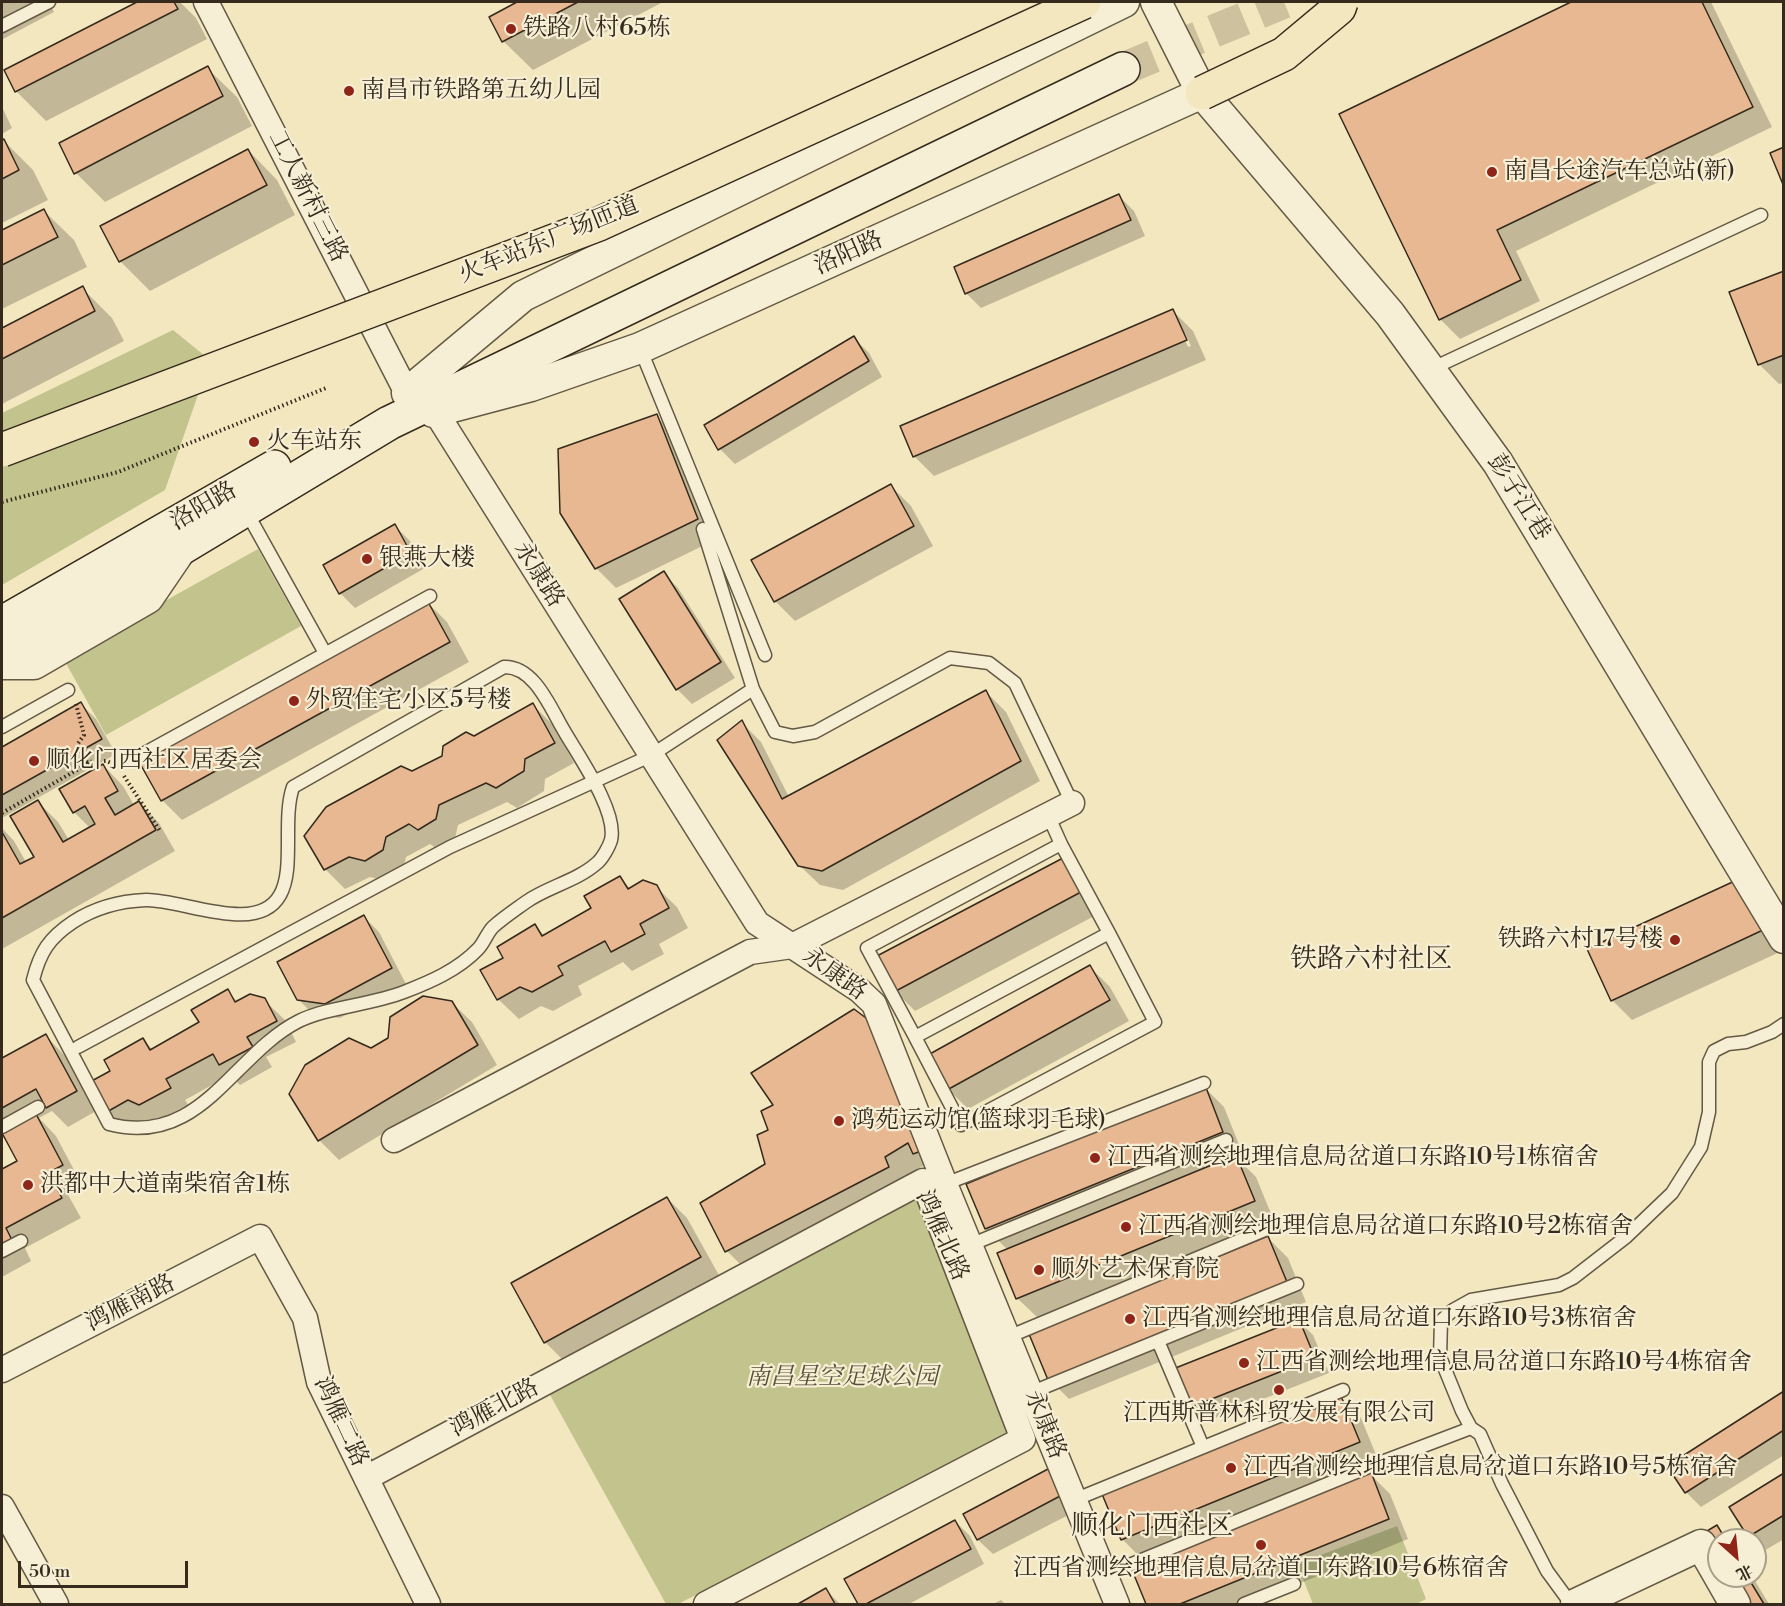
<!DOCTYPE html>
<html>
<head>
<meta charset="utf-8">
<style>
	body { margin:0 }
	#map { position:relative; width:1785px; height:1606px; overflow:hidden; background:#f3e7bf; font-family:"Libre Bodoni","Noto Serif SC",serif }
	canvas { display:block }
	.frame { position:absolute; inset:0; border:3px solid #352a1c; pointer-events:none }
	.north { position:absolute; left:1707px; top:1528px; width:60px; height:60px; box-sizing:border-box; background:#f7efd5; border:2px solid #a9a08b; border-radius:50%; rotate:153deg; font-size:16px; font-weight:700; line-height:24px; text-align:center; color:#352a1c }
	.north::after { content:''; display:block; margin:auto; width:21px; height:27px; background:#8f2418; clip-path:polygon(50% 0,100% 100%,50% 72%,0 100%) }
	.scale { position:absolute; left:18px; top:1561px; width:170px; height:27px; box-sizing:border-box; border:3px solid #352a1c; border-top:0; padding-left:8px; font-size:18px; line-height:21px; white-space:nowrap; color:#352a1c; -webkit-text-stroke:4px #f7efd5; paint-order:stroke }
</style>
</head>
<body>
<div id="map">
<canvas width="1785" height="1606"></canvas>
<div class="frame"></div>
<div class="north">北</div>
<div class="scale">50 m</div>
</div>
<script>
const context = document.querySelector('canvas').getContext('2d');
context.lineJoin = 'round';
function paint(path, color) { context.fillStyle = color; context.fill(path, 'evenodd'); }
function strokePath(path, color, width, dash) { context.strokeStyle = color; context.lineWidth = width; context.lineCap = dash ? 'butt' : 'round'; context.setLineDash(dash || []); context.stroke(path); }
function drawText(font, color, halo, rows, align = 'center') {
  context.font = font + ' "Libre Bodoni","Noto Serif SC",serif'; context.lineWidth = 4.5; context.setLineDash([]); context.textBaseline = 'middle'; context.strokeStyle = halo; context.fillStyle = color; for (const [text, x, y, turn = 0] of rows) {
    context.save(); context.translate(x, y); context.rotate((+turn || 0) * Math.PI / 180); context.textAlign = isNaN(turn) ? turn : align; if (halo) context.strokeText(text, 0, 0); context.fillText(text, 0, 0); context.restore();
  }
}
const green = new Path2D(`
	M173 330 210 360 165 490 2 585V413Z
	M258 549 301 626 106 735 63 658Z
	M916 1194 1011 1435 678 1604H666L549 1393Z
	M1397 1526 1426 1599 1416 1604H1313L1297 1564Z`);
const shadow = new Path2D(`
	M2 2H49L54 12 3 39Z
	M140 2H180L196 18 207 39 46 121 16 91 6 70Z
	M521 2H663L533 70 503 41 491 17Z
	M1575 2H1711L1772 127 1516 251 1540 301 1460 339 1440 319 1341 115Z
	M207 68 237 97 252 126 105 202 76 173Z
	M2 107 12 128 2 134Z
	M3 140 33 170 48 200 2 223Z
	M248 150 277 180 295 215 150 291 120 261Z
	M1119 196 1134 211 1145 236 981 308 966 293Z
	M44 211 74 240 87 267 2 309V232Z
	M1784 272V383L1779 384 1759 364Z
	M82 288 112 318 124 341 2 404V329Z
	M1173 311 1193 331 1206 360 934 476 914 456ZM1182 333H1185L1191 346 1188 347Z
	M854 338 869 353 882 377 735 464 720 449Z
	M656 416 676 436 717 539 616 588 596 568Z
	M891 486 911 506 933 546 795 621 775 601Z
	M395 526 410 541 425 568 355 608 340 593Z
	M663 573 678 588 735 678 692 704 677 689Z
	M427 602 447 622 469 662 182 820 162 800Z
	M986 692 1006 712 1040 781 843 890 820 885 799 865 741 722 761 742 789 797Z
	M81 704 96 719 116 754 2 818V749Z
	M533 705 553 725 574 763 545 779 544 791 517 808 507 802 458 825 455 839 439 850 430 844 406 857 403 870 386 881 370 877 345 889 325 869 412 773Z
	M103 765 123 786 134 805 139 803 159 823 175 851 2 949V828L14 841 26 862 36 857 38 802 58 822 69 840 90 828 74 812Z
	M1063 859 1100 913 915 1011 895 991Z
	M620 878 631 889 656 887 677 907 688 928 659 944 664 954 632 971 623 962 578 986 582 995 553 1011 541 1006 519 1019 498 999 505 958 535 926 545 936 593 909Z
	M1739 881 1782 951 1632 1020 1612 1000Z
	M364 917 379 932 406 984 340 1018 314 1015 298 999Z
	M1090 967 1110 987 1129 1021 968 1109 948 1089Z
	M227 991 238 1002 264 1000 285 1020 296 1042 266 1057 272 1067 240 1085 230 1075 185 1100 190 1108 160 1124 149 1119 126 1132 106 1112 112 1071 143 1040 153 1050 201 1022Z
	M451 1002 472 1022 497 1065 339 1160 319 1140 372 1050Z
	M854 1010 926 1164 904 1177 908 1187 747 1271 727 1251 767 1165 769 1131Z
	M45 1035 65 1056 96 1111 68 1127 52 1111 39 1118 56 1136 82 1185 67 1193 81 1218 25 1248 31 1261 2 1277V1170L19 1161 5 1137 2 1139V1060Z
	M1204 1087 1224 1107 1242 1152 1234 1155 1256 1177 1274 1221 1038 1318 1017 1298 1008 1250 986 1229 968 1184Z
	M667 1198 687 1218 720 1277 565 1362 545 1342Z
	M1268 1238 1288 1258 1306 1302 1069 1399 1049 1379Z
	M1298 1320 1313 1335 1329 1373 1205 1422 1190 1407Z
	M1784 1393V1455L1701 1507 1686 1492 1669 1466Z
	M1340 1398 1361 1418 1379 1462 1142 1559 1122 1539Z
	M1048 1471 1063 1486 1076 1511 993 1554 978 1540Z
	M1370 1474 1390 1494 1408 1539 1249 1604H1147L1134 1571Z
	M1784 1474V1539L1764 1551 1749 1536Z
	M955 1521 970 1536 984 1564 909 1604H860L846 1580Z
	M1717 1527 1730 1540H1719Z
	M1729 1576H1752L1769 1604H1745Z
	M826 1590 840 1604H801Z
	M1001 1600 1005 1604H993Z`);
const building = new Path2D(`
	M137 2H174L178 9 15 92 4 70Z
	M517 2H578L502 42 489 17Z
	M1571 2H1702L1753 107 1497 230 1521 280 1439 320 1339 114Z
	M208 66 223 96 74 174 59 143Z
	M4 139 19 170 2 179V140Z
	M1784 147V187L1770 153Z
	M248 149 267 185 119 262 100 226Z
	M1119 194 1131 220 965 294 954 267Z
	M44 209 58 237 2 265V230Z
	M1784 271V355L1758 365 1729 292Z
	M83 286 95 311 2 359V328Z
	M1173 309 1187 340 913 457 900 426Z
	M854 336 869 361 718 450 704 425Z
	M657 414 698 519 595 569 560 513 558 449Z
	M891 484 914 526 774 602 751 560Z
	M395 524 411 553 339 594 323 565Z
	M664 571 721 662 676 690 619 599Z
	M427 600 450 642 161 801 138 760Z
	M986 690 1021 761 822 871 798 866 717 740 742 720 782 799Z
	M81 702 102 739 2 795V747Z
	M533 703 555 743 525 759 524 771 496 788 486 783 439 805 436 819 418 830 409 824 386 837 383 850 365 861 349 857 324 870 304 836 326 807 401 766 412 771 442 756 443 746 466 732 474 736Z
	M103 764 118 791 105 798 115 815 139 801 156 830 2 918V832L20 864 34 857 10 816 38 800 63 842 95 824 85 806 73 813 59 789Z
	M1063 858 1081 892 894 992 875 957Z
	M620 876 628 889 643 880 657 885 669 908 640 924 645 934 611 952 605 941 558 966 563 975 532 992 520 987 497 1000 480 970 503 958 497 947 535 924 542 936 591 908 584 896Z
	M1739 879 1763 930 1611 1001 1587 949Z
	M364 915 392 968 325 1004 297 1000 277 962Z
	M1090 965 1110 1000 947 1090 928 1055Z
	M228 989 235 1002 250 994 265 998 277 1021 247 1037 253 1047 219 1065 213 1054 166 1079 171 1088 139 1105 128 1100 105 1113 88 1083 110 1071 104 1060 143 1038 150 1050 199 1022 191 1010Z
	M423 996 452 1001 478 1045 318 1141 289 1094 305 1065 349 1038 371 1048 388 1038 390 1017Z
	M854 1009 870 1021 924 1150 913 1154 908 1143 885 1157 889 1167 725 1252 700 1203 765 1164 757 1135 768 1130 761 1111 773 1105 751 1073Z
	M46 1034 77 1091 46 1108 36 1089 2 1108V1058Z
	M1205 1085 1223 1132 985 1229 966 1184Z
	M36 1114 63 1165 48 1173 62 1198 6 1228 12 1240 2 1246V1169L17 1161 2 1133Z
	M1236 1155 1255 1201 1016 1299 997 1253Z
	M667 1197 701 1257 544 1343 511 1283Z
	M1268 1236 1287 1282 1048 1380 1029 1334Z
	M1299 1319 1315 1358 1189 1408 1173 1369Z
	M1784 1391V1430L1685 1493 1667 1466Z
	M1341 1396 1360 1442 1121 1540 1102 1494Z
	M1048 1469 1062 1495 977 1540 963 1514Z
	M1371 1472 1389 1519 1180 1604H1146L1132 1570Z
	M1784 1473V1515L1748 1537 1729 1507Z
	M955 1520 971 1549 866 1604H858L844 1579Z
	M1717 1525 1726 1540H1719V1563L1702 1534Z
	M1727 1576H1747L1764 1604H1744Z
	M826 1588 835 1604H798Z`);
const secondaryTunnel = new Path2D(`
	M1123 69 1284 2`);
const path = new Path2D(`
	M2 502 118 472 326 388
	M76 704 84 735 77 745 87 762 106 761 116 765
	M124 776 160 831
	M2 813 89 763`);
const service = new Path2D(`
	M2 26 49 2
	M640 348 765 655
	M1431 369 1761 215
	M246 511 325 653
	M703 529 753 689 775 732 793 736 815 732 950 658 989 663 1015 683 1072 803
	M504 667C534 666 550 707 563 729 577 754 618 811 611 840 609 847 602 859 597 863 577 881 547 887 526 902 515 910 503 918 493 927 487 933 484 943 478 949 458 970 430 982 404 992 371 1005 327 1007 299 1021 233 1054 201 1148 109 1124L33 980C40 952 49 938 73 922 96 907 119 901 146 900 182 899 257 936 280 895 295 869 282 819 293 787Z
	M2 727 68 690
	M132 760 430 596
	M1048 815 1061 844 867 948 915 1037 1109 933 1061 844
	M915 1037 961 1125 1155 1022 1109 933
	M78 1047 450 847 650 756 753 689
	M2 1127 38 1107
	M945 1184 1204 1083
	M970 1245 1226 1140
	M2 1251 21 1241
	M1008 1337 1267 1229
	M1158 1341 1203 1447
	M1030 1393 1297 1284
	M1074 1500 1343 1390
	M1105 1575 1371 1466 1471 1428
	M1578 1601 1566 1597 1547 1571 1502 1484 1480 1434 1471 1428 1462 1411 1440 1357 1441 1321 1453 1310 1471 1300 1559 1285 1573 1278 1626 1237 1672 1193 1701 1147 1709 1112V1062L1714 1051 1728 1044 1746 1042 1772 1032 1784 1024
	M1244 1604 1294 1584`);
const minor = new Path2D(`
	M206 2 407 393
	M435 411 757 923 859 990 874 1004 945 1184 1117 1604
	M394 1140 750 952 792 946 1072 803
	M2 1370 260 1237 305 1318 319 1382 428 1604
	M366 1478 923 1181 1023 1439 706 1604
	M2 1507 56 1604`);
const tertiary = new Path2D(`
	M1202 93 1390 314 1498 463 1784 938
	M407 393 523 296 1124 2
	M433 412 531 386 640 348 1202 93 1156 2
	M2 664H34L148 598 182 548
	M1719 1576 1735 1604
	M1576 1604 1701 1545 1719 1576`);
const secondary = new Path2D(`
	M2 623 274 467
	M2 656 389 423 1123 69`);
const trunkBridge = new Path2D(`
	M1202 93 1284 54 1339 8 1341 2
	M2 450 599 224 1084 2`);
const markers = [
	[511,29,6,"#8f2418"],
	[349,91,6,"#8f2418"],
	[1492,172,6,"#8f2418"],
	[254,442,6,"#8f2418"],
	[367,559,6,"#8f2418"],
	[294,701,6,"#8f2418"],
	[34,761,6,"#8f2418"],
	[1675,940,6,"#8f2418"],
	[839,1121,6,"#8f2418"],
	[1095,1158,6,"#8f2418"],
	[28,1185,6,"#8f2418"],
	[1126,1227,6,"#8f2418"],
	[1039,1270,6,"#8f2418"],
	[1130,1319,6,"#8f2418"],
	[1244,1363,6,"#8f2418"],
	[1279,1390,6,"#8f2418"],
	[1231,1468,6,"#8f2418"],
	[1261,1545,6,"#8f2418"]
];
const poiNames = [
	["铁路八村65栋",523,29],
	["南昌市铁路第五幼儿园",361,91],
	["南昌长途汽车总站(新)",1504,172],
	["火车站东",266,442],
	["银燕大楼",379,559],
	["外贸住宅小区5号楼",306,701],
	["顺化门西社区居委会",46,761],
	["铁路六村17号楼",1663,940,"right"],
	["鸿苑运动馆(篮球羽毛球)",851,1121],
	["江西省测绘地理信息局岔道口东路10号1栋宿舍",1107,1158],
	["洪都中大道南柴宿舍1栋",40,1185],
	["江西省测绘地理信息局岔道口东路10号2栋宿舍",1138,1227],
	["顺外艺术保育院",1051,1270],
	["江西省测绘地理信息局岔道口东路10号3栋宿舍",1142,1319],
	["江西省测绘地理信息局岔道口东路10号4栋宿舍",1256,1363],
	["江西斯普林科贸发展有限公司",1279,1414,"center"],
	["江西省测绘地理信息局岔道口东路10号5栋宿舍",1243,1468],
	["江西省测绘地理信息局岔道口东路10号6栋宿舍",1261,1569,"center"]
];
const streetNames = [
	["工人新村三路",307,197,63],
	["火车站东广场匝道",549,241,-22],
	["洛阳路",849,254,-24],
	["彭子江巷",1518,498,58],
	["洛阳路",204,507,-30],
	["永康路",538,575,58],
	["永康路",834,975,35],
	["鸿雁北路",941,1236,66],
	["鸿雁南路",131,1304,-27],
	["鸿雁北路",495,1409,-28],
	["鸿雁二路",340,1422,65],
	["永康路",1044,1425,68]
];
const parkNames = [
	["南昌星空足球公园",842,1378]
];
const quarterNames = [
	["铁路六村社区",1371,961],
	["顺化门西社区",1152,1528]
];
paint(green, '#c2c38d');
paint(shadow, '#0003');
paint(building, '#e7b891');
strokePath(building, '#352a1c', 1.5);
strokePath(secondaryTunnel, '#cdc19e', 33, [33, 16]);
strokePath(service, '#645945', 15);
strokePath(minor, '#645945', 27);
strokePath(tertiary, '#645945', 33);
strokePath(secondary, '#352a1c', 36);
strokePath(path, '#352a1c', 4, [1.5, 3]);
strokePath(service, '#f7efd5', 12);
strokePath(minor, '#f7efd5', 24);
strokePath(tertiary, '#f7efd5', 30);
strokePath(secondary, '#f7efd5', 33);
strokePath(trunkBridge, '#352a1c', 36, []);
strokePath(trunkBridge, '#f3e7bf', 33);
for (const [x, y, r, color] of markers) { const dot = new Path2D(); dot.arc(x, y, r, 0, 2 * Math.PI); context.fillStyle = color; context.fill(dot); strokePath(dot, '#f7efd5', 2); }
drawText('24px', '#352a1c', '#f7efd5', poiNames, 'left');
drawText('24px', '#352a1c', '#f7efd5', streetNames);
drawText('italic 24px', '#585038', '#f7efd5', parkNames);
drawText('27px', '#352a1c', '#f7efd5', quarterNames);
</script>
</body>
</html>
